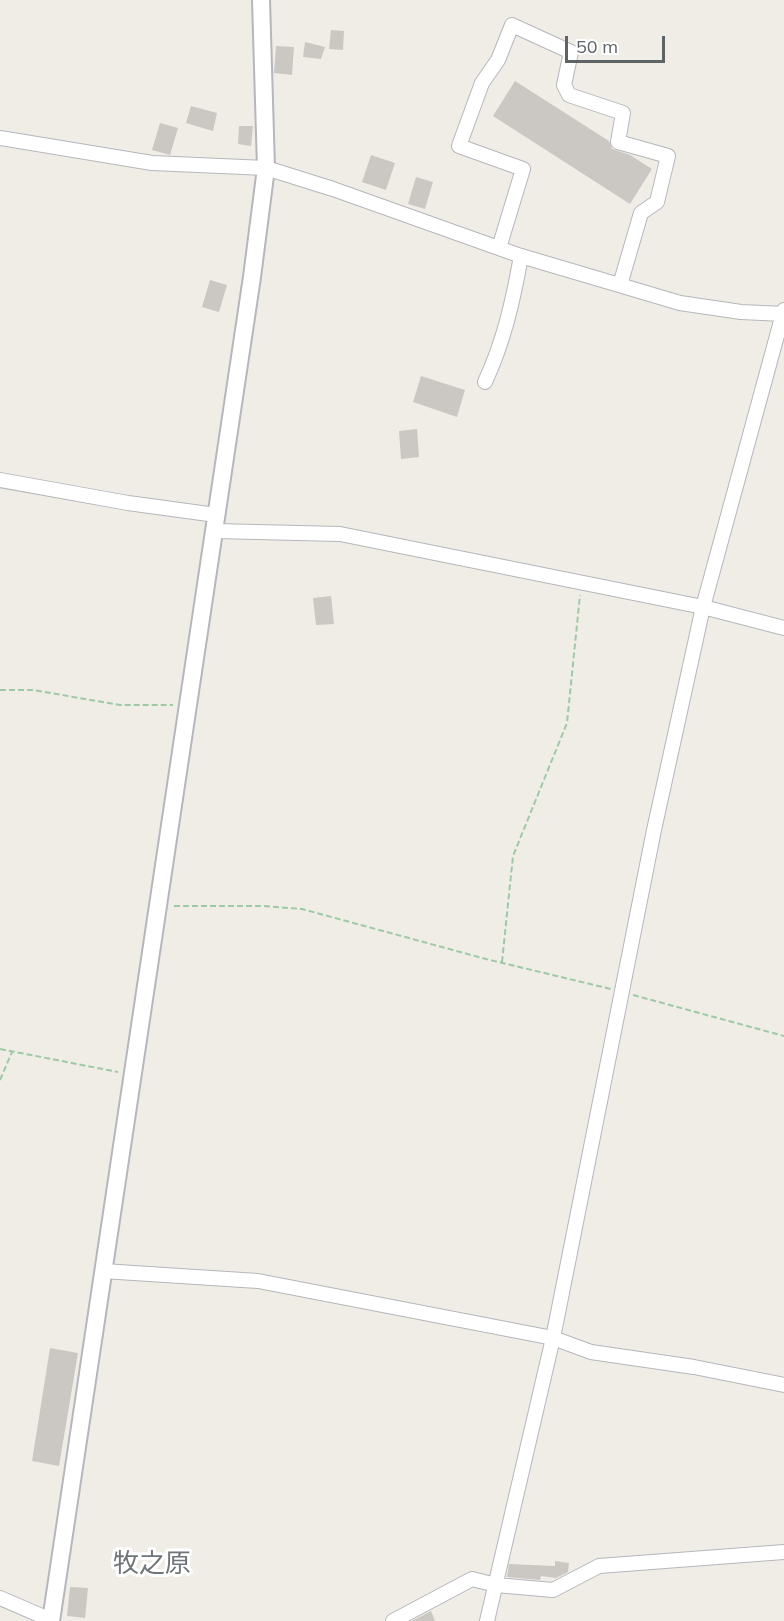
<!DOCTYPE html>
<html>
<head>
<meta charset="utf-8">
<style>
	body { margin:0 }
	#map { position:relative; width:784px; height:1621px; overflow:hidden; background:#f0ede7; font-family:Mulish,sans-serif }
	canvas { display:block }
	.scale { position:absolute; left:565px; top:36px; width:100px; height:27px; box-sizing:border-box; border:3px solid #5e6366; border-top:0; padding-left:8px; font-size:18px; line-height:21px; white-space:nowrap; color:#5e6366; -webkit-text-stroke:4px #fff; paint-order:stroke }
</style>
</head>
<body>
<div id="map">
<canvas width="784" height="1621"></canvas>
<div class="scale">50 m</div>
</div>
<script>
const context = document.querySelector('canvas').getContext('2d');
context.lineJoin = 'round';
function paint(path, color) { context.fillStyle = color; context.fill(path, 'evenodd'); }
function strokePath(path, color, width, dash) { context.strokeStyle = color; context.lineWidth = width; context.lineCap = dash ? 'butt' : 'round'; context.setLineDash(dash || []); context.stroke(path); }
function drawText(font, color, halo, rows, align = 'center') {
  context.font = font + ' Mulish,"Noto Sans JP",sans-serif'; context.lineWidth = 6; context.setLineDash([]); context.textBaseline = 'middle'; context.strokeStyle = halo; context.fillStyle = color; for (const [text, x, y, turn = 0] of rows) {
    context.save(); context.translate(x, y); context.rotate((+turn || 0) * Math.PI / 180); context.textAlign = isNaN(turn) ? turn : align; if (halo) context.strokeText(text, 0, 0); context.fillText(text, 0, 0); context.restore();
  }
}
const building = new Path2D(`
	M331 30 344 31 343 50 329 49Z
	M305 42 325 47 321 59 303 57Z
	M276 46 294 47 292 75 274 73Z
	M515 81 609 141 612 149 630 155 652 169 630 204 493 116Z
	M191 106 217 113 213 131 186 123Z
	M160 123 178 128 170 155 152 150Z
	M239 126H253L251 146 238 144Z
	M371 155 395 163 386 190 362 182Z
	M416 177 433 182 425 209 408 204Z
	M210 280 227 285 219 312 202 307Z
	M421 376 465 390 457 417 413 402Z
	M417 429 419 457 401 459 399 431Z
	M331 596 334 624 316 625 313 598Z
	M50 1348 78 1353 59 1466 32 1461Z
	M555 1561 569 1563 568 1572 556 1578 541 1576 540 1580 507 1577 509 1564 555 1566Z
	M70 1587 88 1588 85 1618 67 1616Z
	M431 1611 435 1621H412Z`);
const path = new Path2D(`
	M0 690H33L120 705H173
	M174 906H264L302 909 486 959 611 989
	M502 962 513 856 567 723 580 595
	M633 995 784 1036
	M0 1049 118 1072
	M0 1080 12 1052`);
const minor = new Path2D(`
	M0 138 152 163 266 168 333 189 521 256 680 303 741 312 784 314
	M499 248 523 169 459 146 482 83 498 60 512 25 571 52 564 85 569 95 623 113 618 142 668 156 657 202 641 213 620 285
	M485 382C504 341 513 301 521 256
	M0 480 128 503 216 515
	M215 531 340 534 703 607 784 628
	M103 1271 258 1281 553 1338 591 1352 694 1367 784 1385
	M0 1598 51 1620
	M393 1621 472 1579 496 1585 553 1590 599 1566 784 1552
	M487 1621 553 1338 654 830 703 607 784 310`);
const tertiary = new Path2D(`
	M51 1621 252 277 266 168 261 0`);
const quarterNames = [
	["牧之原",152,1564]
];
paint(building, '#cbc8c4');
strokePath(minor, '#b4b7bb', 16);
strokePath(tertiary, '#b4b7bb', 20);
strokePath(path, '#9fc9a6', 2, [6, 3]);
strokePath(minor, '#fff', 14);
strokePath(tertiary, '#fff', 16);
drawText('26px', '#6f7578', '#fff', quarterNames);
</script>
</body>
</html>
